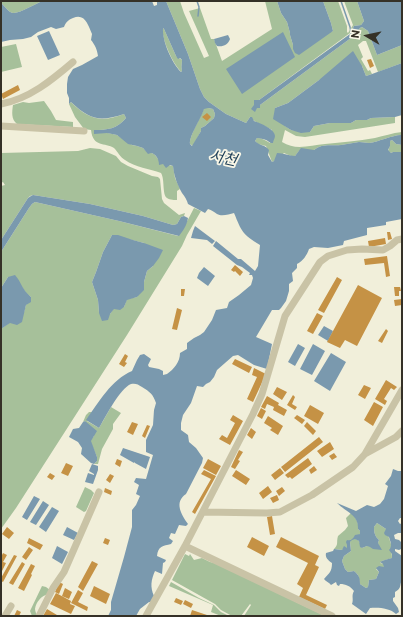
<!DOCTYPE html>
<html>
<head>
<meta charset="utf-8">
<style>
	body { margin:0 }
	#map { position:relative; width:403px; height:617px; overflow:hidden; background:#f1efda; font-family:Commissioner,sans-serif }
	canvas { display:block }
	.frame { position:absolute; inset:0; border:2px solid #353127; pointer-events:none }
	.north { position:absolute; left:347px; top:16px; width:40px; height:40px; -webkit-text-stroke:3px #f9f7e7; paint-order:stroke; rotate:279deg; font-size:11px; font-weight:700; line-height:16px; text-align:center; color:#353127 }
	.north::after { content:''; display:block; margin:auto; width:14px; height:18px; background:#353127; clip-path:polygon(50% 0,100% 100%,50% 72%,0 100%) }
</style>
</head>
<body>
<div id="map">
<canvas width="403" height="617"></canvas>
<div class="frame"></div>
<div class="north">N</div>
</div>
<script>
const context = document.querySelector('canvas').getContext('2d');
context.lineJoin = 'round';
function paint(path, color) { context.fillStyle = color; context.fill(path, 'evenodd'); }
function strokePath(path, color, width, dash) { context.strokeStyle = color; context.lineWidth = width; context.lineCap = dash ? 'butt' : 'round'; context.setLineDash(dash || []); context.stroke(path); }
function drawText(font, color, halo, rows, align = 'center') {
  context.font = font + ' Commissioner,"Noto Sans KR",sans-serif'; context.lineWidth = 3.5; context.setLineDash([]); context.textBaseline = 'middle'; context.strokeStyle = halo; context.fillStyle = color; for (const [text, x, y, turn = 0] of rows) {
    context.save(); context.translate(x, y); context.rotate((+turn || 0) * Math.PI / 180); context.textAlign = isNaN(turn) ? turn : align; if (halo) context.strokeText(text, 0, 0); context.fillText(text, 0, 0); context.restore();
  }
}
const green = new Path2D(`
	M1 1H12L13 2 14 1H43C36 3 19 14 13 13 8 12 5 6 1 3Z
	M166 1H180L184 13 204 58 209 56 189 11 200 8 211 39H214L222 61 272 29 265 1H277L281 13 287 22 290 33V35L293 45 333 31 331 23 323 1H338L347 26V32L348 33 353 25 344 1H357L364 21 361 25 354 26 350 33 259 100H255L257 108H260V105L355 35 360 28 362 27 368 31 377 55 402 45V63L378 72 366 41H363L358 45 363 57 361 59 368 71 370 70 372 74 366 76 362 66 319 80 288 103 275 108 285 126 291 130 310 132 314 126 330 123H351L356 120H367L371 118 395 117V123L305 137 296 136 285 130 282 142C296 151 310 145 325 144 342 142 358 141 375 138 384 136 392 133 402 132V135C395 134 378 142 369 143 366 143 363 142 359 142 353 143 347 144 341 145 331 146 322 143 314 150L299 151 295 156H291L284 153 274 161 272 162 266 146 258 144 255 141 257 138C262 138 265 140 270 143L272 130C265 126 255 123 250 117L246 123 226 114 209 102 204 97 200 89 188 54Z
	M162 28H163L164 29 176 56 182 60C182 64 181 67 182 71L181 72C172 62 163 42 162 28Z
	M16 44 22 67 1 72V47Z
	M44 101 51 111 56 120 73 122V127L17 124C11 119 12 112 13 105L23 102 29 103Z
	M71 102C88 119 101 123 124 114L126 118C117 129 107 130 94 130L117 135 132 145 137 146 143 148 146 151 154 154 159 160 163 164 173 166 175 178 180 189 177 191V200C175 200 170 200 167 198 162 195 165 179 161 173 150 169 135 167 125 160 120 157 118 152 114 148 105 142 93 148 91 130L84 129 75 117 69 104Z
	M204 108H208L213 109 215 114 214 118 205 126 201 128V131L193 146 190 144C189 136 201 118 204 108Z
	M392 140 396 144 402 145V152H393L391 153 388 151 390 145V141Z
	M90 148 100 149 116 156 121 162 128 166 152 176 158 177 160 179 162 199 164 203 179 215 185 213 184 216 181 217 177 224 173 225 143 216 90 204 33 195 30 196 28 198 1 240V186L5 185 3 182 1 183V153L78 151Z
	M35 202 119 221 178 236C184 227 189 218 194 208L201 211 187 235 182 246 127 335 16 508 1 529V329L24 312 26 305 31 297 26 293 22 287 8 277 1 288V252L29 208 32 204ZM112 235 144 243 153 266 147 271 144 282 137 297 127 299 124 307 114 308 110 314 99 313 98 300 92 282 96 272 103 252Z
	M111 407 121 413 113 424V429L102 449 98 464H94L97 461V457L90 441 94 436 85 421 83 422 86 415 89 412H92L87 421 99 428Z
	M85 487 91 490 94 493 86 511 84 512 76 507Z
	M351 513C356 517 359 523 358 529L360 531V534L353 539H356L359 541 362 548 367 546 379 547 378 543 379 540C375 536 374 533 374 527L377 523 386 529 391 544 392 558 382 561 380 563 384 564V567L376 569 379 572 376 579 369 580 368 587 366 588 360 584 358 575 354 571 348 572 345 569 342 561 344 556 351 551 350 542 351 540 347 545V548H344L342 550 334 549C339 544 336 543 338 536L345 530 348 526 346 518Z
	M185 554 189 556 190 554 194 560 202 558 210 562 215 563 325 616H244L251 605 250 604 241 616H232L221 610 215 604 172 580Z
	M171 582 199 598 214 605 221 612 229 616H221L211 612 213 605 169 586Z
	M42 586 46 587 50 590 48 594C41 596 36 602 35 609 35 612 37 614 37 616H32L30 611Z`);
const water = new Path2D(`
	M43 1H152L154 6 157 5V1H166L188 54 200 89 204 97 209 102 226 114 246 123 250 117H252L254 121C260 123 275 129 275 136 275 138 273 141 273 143 269 143 269 141 266 140 263 139 260 138 257 138L255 141C260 146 264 144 269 150L268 155 272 162 274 161 277 153C284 153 289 156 295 156L301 148 314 150C322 143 331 146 341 145 347 144 353 143 359 142 363 142 366 143 369 143 378 142 395 134 402 135V145L396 144 392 140 390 141V146L388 150 391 153 393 152H402V219L386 222V225L367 228V235L344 241 343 245 328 248 314 247 309 249C307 255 303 261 297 264V268L292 273 293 281 289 284V291L286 301 281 308 279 310H272L256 337 272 344 267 369 254 365 238 355 233 356 217 370 214 377 210 382 206 384 203 387 197 386 191 403 183 415 181 423V430L188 435 189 442 196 448 203 458 202 463 186 494C174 502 181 514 188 524L186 526 179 525 175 534 171 533 169 538 173 541 171 544C163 546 158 546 157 556L166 560 165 562 163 563 162 574 155 571C151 580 150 587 154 596L151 602H149L140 609 136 616H108L111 610V602L113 595 124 557 132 527V510L136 505 140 496 136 494 139 485 134 482 136 478 146 479 153 455 146 452V440L153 425 154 410 156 403C153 394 150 392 142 387 138 384 135 383 131 384 120 388 105 418 99 428L86 420C99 402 111 380 132 371L137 360 140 355 144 354 151 359 148 365 149 367 159 369 163 371V375L167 374C174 369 180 362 180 353L187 349V343L194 338 200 335 204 332 212 320 216 310 227 308 229 302 239 295 251 285 253 278 252 275H249L250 273 242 267 237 265 213 246 216 241 238 259H241L255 271 258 266 260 245C242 234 242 232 234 213 229 214 222 217 217 214 214 212 212 210 208 209L205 213 188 204C187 200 185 197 182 193 177 184 174 176 173 166L170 165 166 168 163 164 159 165C159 159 156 154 151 153L148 154 143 148 137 146 128 144 117 135 107 133 94 134V130C107 130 117 129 126 118L124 114C100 122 90 120 71 102L69 104V98L67 93V84L68 77 73 69 82 65 98 56C97 49 95 45 91 40L92 34C88 25 85 13 73 18 68 20 66 22 64 27L56 29 51 27 38 32 31 37 23 39 10 40 1 42V3C5 6 8 12 13 13 19 14 36 3 43 1ZM163 28 164 29 176 56 178 59 180 58 182 60C182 64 181 66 182 71L181 72C172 63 162 41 163 28ZM208 108 213 109 215 114 214 118 205 126 201 128V131L192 146 190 144C189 136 201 119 204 109Z
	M277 1H323L331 23 333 31 299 55 295 53 293 49V45L290 35V33L287 22 281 13Z
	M357 1H402V45L377 55 368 31 362 27 360 28 355 35 260 105V108H257L255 112 251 109 254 105V100H259L350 34 354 26 361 25 364 21Z
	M49 31 60 55 48 60 37 36Z
	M283 32 295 57 242 94 226 69Z
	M228 35 230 39C228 45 223 47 217 46L215 43 214 39Z
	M353 51 362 66 366 76 372 74 402 63V115L395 117 371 118 367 120H356L351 123H330L314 126 310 132 301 133 291 130 273 119 275 108 288 103 319 80Z
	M33 195 90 204 143 216 173 225 177 224 181 217 184 216 188 218C187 225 183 231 179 236L119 221 35 202 32 204 29 208 1 252V240L28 198 31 196Z
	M195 226 215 241 212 244 207 240 191 238 193 231Z
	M112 235H118L133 240 144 243 163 250 159 258 153 266 147 271 144 282V290L137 297 127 300 124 307 120 310 114 309 110 314 108 320 102 321 99 313 98 300 92 282 96 272 103 252Z
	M204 267 215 276 208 286 197 278 199 273Z
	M15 275C22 283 22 290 31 297V302L26 305 22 322 17 325 10 323 1 329V288L8 277Z
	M324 326 333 331 328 341 318 335Z
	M298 344 305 348 295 366 288 362Z
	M313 344 325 351 312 375 300 369Z
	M331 353 346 362 330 391 314 381Z
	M85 421 97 431 91 441 97 457V461L94 464 91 463 81 454 82 448 78 442 69 437 73 429 79 428 83 422Z
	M123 448 150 457 146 469 135 463V462L134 463 120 455Z
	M92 464 98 466V470L93 484 85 482 88 473 94 475V474L89 471Z
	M393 469 398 471H402V518H400L398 521 400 524 402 523V533H398L394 535 395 539 399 540 401 542V549L399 550 395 549V551L402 556V580C399 586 402 588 395 592V597L393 598V601L398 608 399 612 396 614C390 608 378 607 370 608L366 614 352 604C354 599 351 596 354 591 350 586 346 584 340 584L339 586 337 585 336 582 331 585C329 582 326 582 324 579 329 573 332 572 332 563 328 560 325 558 326 553L333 551 334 549 342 550 344 546 347 548V545L346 542 347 540C351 541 353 539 355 535L360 534V531L358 529C359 515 346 512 337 503L356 511 367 505 374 507 380 504 384 499 388 486 385 484 391 476ZM377 523 386 529 384 533 385 535 389 537C390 541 393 546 389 550L392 554V558C388 559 383 560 380 562L383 564 384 567 379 566 376 568 379 572 376 579 369 580 368 587 366 588 360 584C360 578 359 575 354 571L348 572 345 569 342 561 344 556 351 551 350 542 352 540 355 539 359 541 360 547 362 548 367 546 370 547 373 549 382 550 378 543 379 540C375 536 374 533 374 527Z
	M34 496 40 499 27 520 22 517Z
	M43 501 49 505 36 525 30 522Z
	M52 507 59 511 46 532 39 527Z
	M67 527 78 533 74 540 63 535Z
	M57 546 68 552 62 564 52 558Z`);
const stream = new Path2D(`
	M197 1 199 7 198 16
	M341 1 350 27 351 33`);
const building = new Path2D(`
	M371 59 374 66 370 68 367 60Z
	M18 85 20 90 3 99 1 94Z
	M207 113 211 117 207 121 202 117Z
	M387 232H390L392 239 388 240Z
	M385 238 386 244 369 247 368 241Z
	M387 256 390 276 386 277 384 263 365 265 364 259Z
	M235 265 243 272 240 276 235 271 234 272 231 270Z
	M337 277 342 280 324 313 318 310Z
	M358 285 382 298 357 346 345 340 340 348 327 342Z
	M394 287H400L401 291H399V296H395Z
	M181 289H185L184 296H181Z
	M402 299V305L395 306 394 300Z
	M177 308 182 310 177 330 172 329Z
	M317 313 323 316 313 334 307 331Z
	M386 329 388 331 382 343 378 341Z
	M125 354 128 356 125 362 127 363 124 367 119 364Z
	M235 359 252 367 249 373 232 364Z
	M254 368 266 374 253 402 247 399 257 377 252 375Z
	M386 380 397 387 394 390 391 388 384 399 387 401 385 405 375 399Z
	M364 385 371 388 365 399 358 395Z
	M277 387 287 392 282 400 273 394Z
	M293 395 295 397 292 404 297 407 295 410 287 405Z
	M267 396 279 403 278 405 287 410 284 416 273 410 274 407 267 404 265 409 261 407Z
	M374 402 383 407 373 426 364 420Z
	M310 405 324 413 318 424 304 416Z
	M261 408 266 411 262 419 257 416Z
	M233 415 243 421 230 445 219 439 222 435 227 438 235 423 230 420Z
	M297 415 305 420 302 424 294 418Z
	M268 416 283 426 278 435 270 430 272 428 264 423Z
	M132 422 138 424 133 435 127 432Z
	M307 422 316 431 313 435 304 426Z
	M147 425 150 426 145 438 142 436Z
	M251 428 256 432 252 439 247 435Z
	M319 437 323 442 285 472 281 467Z
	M330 442 334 449 322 457 317 451Z
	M239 450 243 452 238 460 240 461 235 469 231 467Z
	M334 453 337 457 332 460 329 456Z
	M308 458 312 464 292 479 290 477 288 478 285 475Z
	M117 459 122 461 120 467 115 464Z
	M208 459 221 466 216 475 203 468Z
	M66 463 73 466 68 476 61 473Z
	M314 466 317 470 311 474 309 470Z
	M280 468 284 473 275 480 271 475Z
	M204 470 216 476 195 514 192 512 211 479 201 474Z
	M236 470 250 479 246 485 232 476Z
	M50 473 55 476 52 480 47 477Z
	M110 474 114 476 110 483 106 480Z
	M268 486 272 492 263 499 259 493Z
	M282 487 285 491 279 496 276 491Z
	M105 488 112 491 111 495 104 492Z
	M277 495 279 500 273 503 270 498Z
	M272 516 275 534 270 535 267 517Z
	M7 527 14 533 9 539 2 534Z
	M252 537 269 546 264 556 247 547Z
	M281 537 319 556 315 565 319 567 306 595 327 605 325 609 299 597 303 588 297 584 308 563 276 547Z
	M29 538 43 545 40 550 27 543Z
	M105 538 110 540 108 545 103 543Z
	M29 547 33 550 26 560 22 557Z
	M3 553 7 555 3 562 6 563 1 573V557Z
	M14 555 17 556 3 582 1 581V578Z
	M92 561 98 564 83 591 78 587Z
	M22 562 25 564 13 585 9 583Z
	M31 564 35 566 31 574 32 575 24 591 18 588Z
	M59 582 63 584 59 594 55 592Z
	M94 586 110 594 106 604 90 596Z
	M65 588 72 592 69 599 62 596Z
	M78 590 83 593 78 602 88 607 87 611 71 603Z
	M56 593 71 601 70 604 75 606 71 614 50 604Z
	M176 598 183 601 181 605 174 602Z
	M185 600 193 604 191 608 183 604Z
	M47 609 57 615V616H43Z
	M17 610 21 612 19 616H14Z
	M192 610 210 616H190Z`);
const minor = new Path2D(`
	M1 104C29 99 52 80 73 62
	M1 126 84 131
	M365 454 396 437 402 431
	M203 512 267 513 280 512 312 495 353 467 365 454 402 390
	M185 546 332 616
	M5 616 11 606
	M39 616 53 588 64 572 99 492
	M146 616 185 546 253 414 262 394 285 316 320 262 328 256 347 250 362 249 383 250 390 246 397 240 402 239`);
const waterNames = [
	["서천",223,158,13]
];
paint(green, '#a6c09a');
paint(water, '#7a99ae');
strokePath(stream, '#7a99ae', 1.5);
paint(building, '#c59245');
strokePath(minor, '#c9c3a6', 7);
drawText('italic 15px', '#1d3e57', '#f9f7e7', waterNames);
</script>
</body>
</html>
